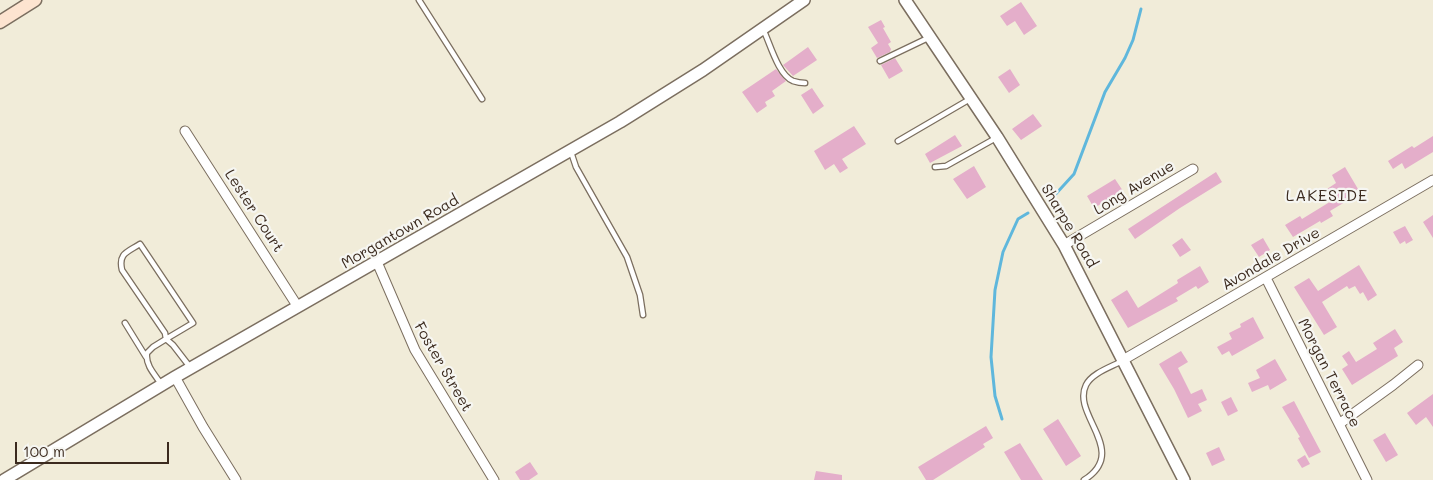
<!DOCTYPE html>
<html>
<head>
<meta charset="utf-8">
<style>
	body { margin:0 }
	#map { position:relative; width:1433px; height:480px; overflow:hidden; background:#f1ecd9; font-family:Mali,sans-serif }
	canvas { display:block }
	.scale { position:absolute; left:15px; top:442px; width:154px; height:22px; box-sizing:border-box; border:2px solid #3b2a1e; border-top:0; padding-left:6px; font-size:15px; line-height:18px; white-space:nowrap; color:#3b2a1e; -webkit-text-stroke:4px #f6f6f2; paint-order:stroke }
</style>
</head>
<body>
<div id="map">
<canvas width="1433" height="480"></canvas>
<div class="scale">100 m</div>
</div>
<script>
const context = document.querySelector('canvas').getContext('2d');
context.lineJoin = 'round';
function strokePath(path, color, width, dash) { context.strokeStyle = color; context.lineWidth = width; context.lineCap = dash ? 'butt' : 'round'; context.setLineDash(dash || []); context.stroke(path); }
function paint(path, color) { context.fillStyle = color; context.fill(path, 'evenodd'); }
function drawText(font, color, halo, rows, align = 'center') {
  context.font = font + ' Mali,sans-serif'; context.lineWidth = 4.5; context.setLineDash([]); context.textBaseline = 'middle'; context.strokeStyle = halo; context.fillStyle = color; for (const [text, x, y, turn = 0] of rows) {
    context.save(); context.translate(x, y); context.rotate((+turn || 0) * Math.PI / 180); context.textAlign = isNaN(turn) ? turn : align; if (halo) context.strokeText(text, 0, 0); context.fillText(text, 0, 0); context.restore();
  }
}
const stream = new Path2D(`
	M1053 197 1074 174 1105 92 1125 58 1133 40 1141 9
	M1002 419 995 396 991 357 995 290 1003 252 1018 219 1028 213`);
const building = new Path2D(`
	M1021 2 1037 26 1024 35 1015 21 1007 26 1000 16Z
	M881 20 885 27 883 28 891 42 888 44 891 49 890 52 877 58 871 48 878 43 868 27Z
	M808 47 817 60 793 76 783 65Z
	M895 58 903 71 889 79 881 65Z
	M776 69 786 81 772 91 775 96 765 102 767 106 757 113 742 92Z
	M1010 69 1020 85 1009 93 998 77Z
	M812 88 824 106 813 114 801 95Z
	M1033 114 1042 126 1021 140 1012 129Z
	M854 126 866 144 842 159 848 168 840 173 834 164 825 170 814 151Z
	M955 135 962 146 930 163 925 154Z
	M1433 136V152L1405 169 1402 163 1393 169 1388 161 1412 146 1414 148Z
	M974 166 986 187 967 199 953 179Z
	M1345 167 1358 189 1348 195 1350 199 1330 211 1333 216 1321 223 1320 221 1293 237 1285 225 1300 216 1302 219 1333 200 1327 189 1336 183 1332 175Z
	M1216 172 1222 182 1180 208 1135 239 1128 229Z
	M1115 179 1123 191 1094 208 1087 196Z
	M1433 215V238L1423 222Z
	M1405 226 1413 240 1406 244 1405 241 1400 244 1393 232Z
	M1182 238 1191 250 1180 257 1172 245Z
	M1263 238 1270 250 1259 257 1251 245Z
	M1359 265 1377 295 1368 301 1363 292 1360 294 1355 286 1349 289 1347 286 1322 302 1337 327 1324 335 1294 287 1309 278 1318 291Z
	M1200 266 1209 282 1198 289 1196 286 1176 298 1178 301 1128 328 1111 300 1127 290 1138 308 1178 283 1177 280Z
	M1253 317 1264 338 1232 356 1229 351 1222 355 1217 347 1232 339 1229 333 1241 327 1240 324Z
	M1395 329 1403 342 1394 348 1398 356 1352 385 1342 369 1348 365 1342 356 1349 351 1356 362 1377 349 1373 343Z
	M1181 351 1188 362 1178 368 1191 394 1202 389 1207 400 1198 404 1202 411 1188 418 1174 389 1159 364Z
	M1275 359 1287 380 1270 390 1268 385 1252 392 1248 383 1260 378 1256 370Z
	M1433 394V427L1426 417 1416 425 1407 413Z
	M1231 397 1238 411 1228 416 1221 402Z
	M1294 401 1321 452 1309 458 1298 438 1300 437 1282 407Z
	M1058 419 1081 456 1066 466 1043 429Z
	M986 426 993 438 983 444 985 447 933 480H926L918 467Z
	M1385 433 1398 455 1386 462 1373 440Z
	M1020 443 1043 480H1021L1004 452Z
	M1219 447 1225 460 1212 466 1206 453Z
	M1305 455 1310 464 1302 468 1297 460Z
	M530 462 538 474 529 480H520L515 472Z
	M816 471 842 475V480H814Z`);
const service = new Path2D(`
	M419 0 482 99
	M763 29C770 43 778 75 793 81 796 82 801 83 805 83
	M880 61 928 38
	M898 141 970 99
	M571 152 576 167 627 257 640 295 643 315
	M935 167 946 166 996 138
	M140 244 193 323 166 339 165 333 122 270C118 253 128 252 140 244Z
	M125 323 146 357
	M162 385C155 375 145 365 147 353L153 347 166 339 173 345 190 367
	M1084 480C1130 451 1071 415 1086 385 1092 373 1111 367 1122 361`);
const minor = new Path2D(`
	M185 131 298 307
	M1064 245 1193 169
	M377 262 415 350 494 480
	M1266 278 1367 480
	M1123 360 1433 180
	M175 377 203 427 236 480
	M1339 424 1393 385 1418 365`);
const tertiary = new Path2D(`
	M905 0 997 137 1064 245 1184 480
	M4 480 175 377 620 122 703 70 804 0`);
const secondary = new Path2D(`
	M0 22 35 0`);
const streetNames = [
	["Long Avenue",1134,188,-31],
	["Lester Court",254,211,57],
	["Sharpe Road",1069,226,59],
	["Morgantown Road",400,232,-30],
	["Avondale Drive",1271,259,-30],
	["Foster Street",443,367,60],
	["Morgan Terrace",1329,373,63]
];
const neighbourhoodNames = [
	["LAKESIDE",1327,196]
];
strokePath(stream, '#5fb7dc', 3);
paint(building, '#e4aeca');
strokePath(service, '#7b6e5f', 7);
strokePath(minor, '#7b6e5f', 11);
strokePath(tertiary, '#7b6e5f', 14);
strokePath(secondary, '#7b6e5f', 15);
strokePath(service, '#fff', 4.5);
strokePath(minor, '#fff', 9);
strokePath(tertiary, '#fff', 11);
strokePath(secondary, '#fde4d0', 12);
drawText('15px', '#3b2a1e', '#f6f6f2', streetNames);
context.letterSpacing = '1px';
drawText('16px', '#3b2a1e', '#f6f6f2', neighbourhoodNames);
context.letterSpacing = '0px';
</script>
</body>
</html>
